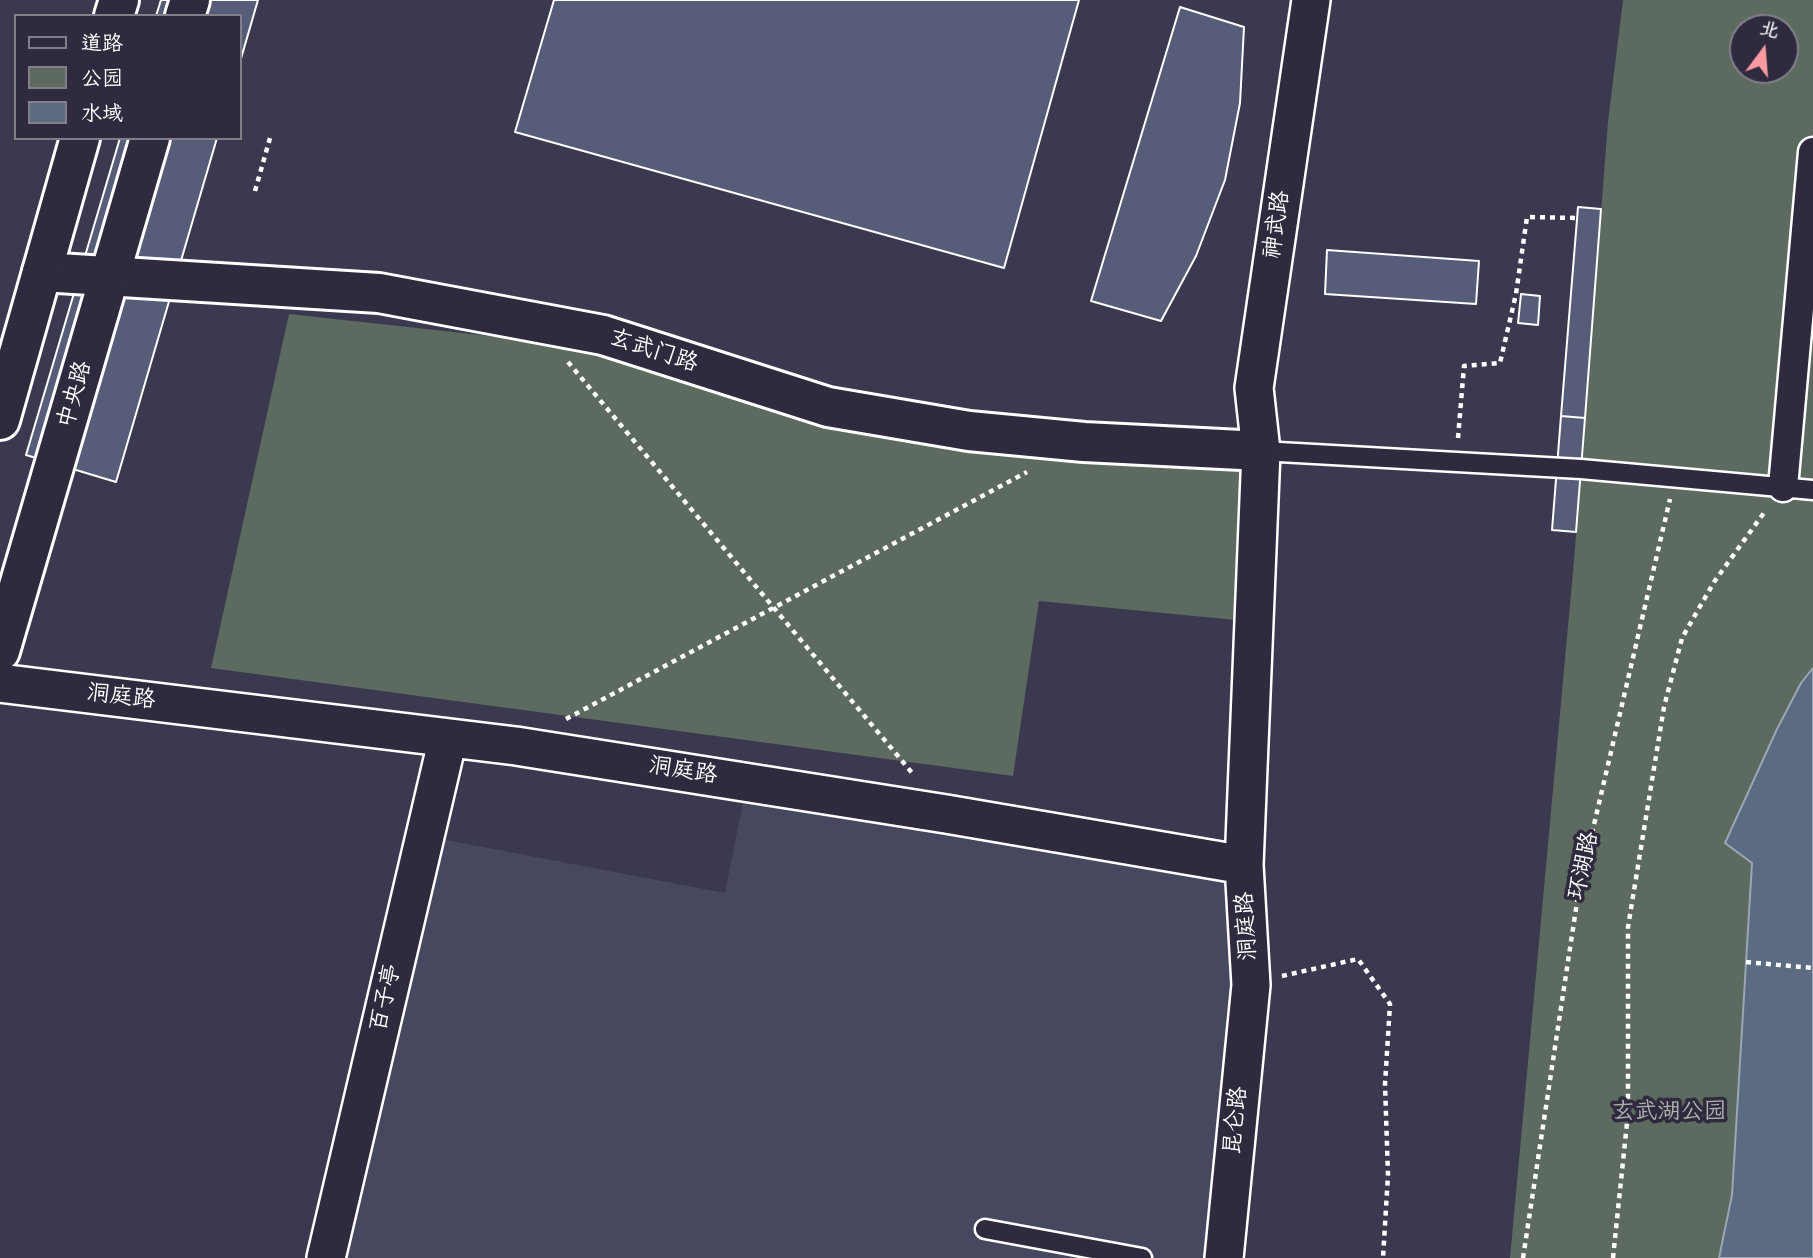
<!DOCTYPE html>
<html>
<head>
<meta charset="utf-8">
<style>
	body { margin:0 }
	#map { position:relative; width:1813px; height:1258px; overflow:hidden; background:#3b394f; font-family:Mynerve,"LXGW WenKai TC",sans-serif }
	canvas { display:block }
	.legend { position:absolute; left:14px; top:14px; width:228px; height:126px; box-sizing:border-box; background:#2f2a3d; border:2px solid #827f8b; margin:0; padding:9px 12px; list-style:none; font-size:21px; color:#fff }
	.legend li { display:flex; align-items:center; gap:14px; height:35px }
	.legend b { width:35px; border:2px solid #827f8b }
	.north { position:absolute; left:1729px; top:14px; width:70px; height:70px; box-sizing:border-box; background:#2f2a3d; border:2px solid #827f8b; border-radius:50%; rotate:16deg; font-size:19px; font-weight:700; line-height:28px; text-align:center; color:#fff }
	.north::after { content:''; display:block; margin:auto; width:24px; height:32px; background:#ff9aa2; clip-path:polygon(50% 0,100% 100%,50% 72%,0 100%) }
</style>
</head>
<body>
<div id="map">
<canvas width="1813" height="1258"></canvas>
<ul class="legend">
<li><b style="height:9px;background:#2f2a3d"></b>道路</li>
<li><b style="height:19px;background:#5c6a60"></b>公园</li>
<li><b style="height:19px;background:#5a6b82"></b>水域</li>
</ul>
<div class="north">北</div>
</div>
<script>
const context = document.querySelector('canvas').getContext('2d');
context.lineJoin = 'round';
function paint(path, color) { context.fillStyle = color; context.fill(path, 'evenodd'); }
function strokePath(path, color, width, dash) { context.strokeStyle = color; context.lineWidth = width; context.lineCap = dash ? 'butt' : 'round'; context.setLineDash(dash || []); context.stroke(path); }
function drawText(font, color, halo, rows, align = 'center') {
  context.font = font + ' Mynerve,"LXGW WenKai TC",sans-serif'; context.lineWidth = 7; context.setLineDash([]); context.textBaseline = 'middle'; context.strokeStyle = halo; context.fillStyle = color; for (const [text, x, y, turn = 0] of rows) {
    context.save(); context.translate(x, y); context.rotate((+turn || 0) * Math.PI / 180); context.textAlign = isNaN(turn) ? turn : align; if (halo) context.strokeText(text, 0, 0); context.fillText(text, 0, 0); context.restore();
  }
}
const built = new Path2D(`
	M747 782 1244 865 1224 1258H326L425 836 725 893Z`);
const green = new Path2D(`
	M1623 0H1813V1258H1510L1574 561 1608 122ZM1743 28H1785V70H1743Z
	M289 314 572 345 830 421 1243 472 1236 620 1039 601 1013 776 211 668Z`);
const water = new Path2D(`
	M1813 668V1258H1719L1732 1195 1752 863 1725 843 1777 729 1801 683Z`);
const building = new Path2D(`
	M161 0H258L240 62V16H156Z
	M554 0H1079L1004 268 515 132Z
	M1180 7 1244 27 1240 103 1225 180 1196 256 1161 321 1091 301Z
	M120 138H217L116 482 26 455Z
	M1578 207 1601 209 1585 418 1561 416Z
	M1327 250 1479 261 1476 304 1325 294Z
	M1521 294 1540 296 1538 325 1518 323Z
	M1561 416 1585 418 1576 532 1552 530Z`);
const path = new Path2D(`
	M255 191 270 138
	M568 362 913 774
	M1458 438 1464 366 1500 363 1516 294 1527 217 1578 218
	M566 719 1027 472
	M1746 962 1813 968
	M1282 976 1358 959 1390 1004 1385 1084 1388 1175 1383 1258
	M1523 1258 1579 889 1670 499
	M1613 1258 1628 1113V927L1664 707 1682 638 1714 582 1766 510`);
const service = new Path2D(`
	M1261 451 1581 469 1813 490
	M985 1229 1142 1258`);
const pedestrian = new Path2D(`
	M1783 487 1813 152`);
const minor = new Path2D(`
	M0 683 516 746 946 814 1244 865 1251 985 1224 1258
	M1244 865 1261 451 1254 388 1311 0
	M326 1258 448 738`);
const tertiary = new Path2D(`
	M42 272 379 293 603 335 828 407 969 431 1084 442 1261 451`);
const primary = new Path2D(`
	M114 16 119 0
	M185 16 190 0
	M0 420 80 138
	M0 651 150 138`);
const streetNames = [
	["神武路",1278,225,-82],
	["玄武门路",653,352,18],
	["中央路",76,395,-74],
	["洞庭路",121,698,7],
	["洞庭路",683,772,9],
	["环湖路",1585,866,-78],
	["洞庭路",1248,926,-93],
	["百子亭",387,998,-77],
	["昆仑路",1237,1121,-84]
];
const parkNames = [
	["玄武湖公园",1669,1113]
];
paint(built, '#47485f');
paint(green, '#5c6a60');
paint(water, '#5a6b82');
strokePath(water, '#9ca6b4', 2);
paint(building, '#575d79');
strokePath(building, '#fff', 2);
strokePath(service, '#fff', 23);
strokePath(pedestrian, '#fff', 33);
strokePath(minor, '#fff', 42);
strokePath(tertiary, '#fff', 44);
strokePath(primary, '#fff', 44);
strokePath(path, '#fff', 4.5, [5, 5]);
strokePath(service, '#2f2a3d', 18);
strokePath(pedestrian, '#2f2a3d', 28);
strokePath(minor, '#2f2a3d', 37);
strokePath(tertiary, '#2f2a3d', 38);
strokePath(primary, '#2f2a3d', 38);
drawText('23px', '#fff', '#2f2a3d', streetNames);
drawText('23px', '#aeb4b0', '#2f2a3d', parkNames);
</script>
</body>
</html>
